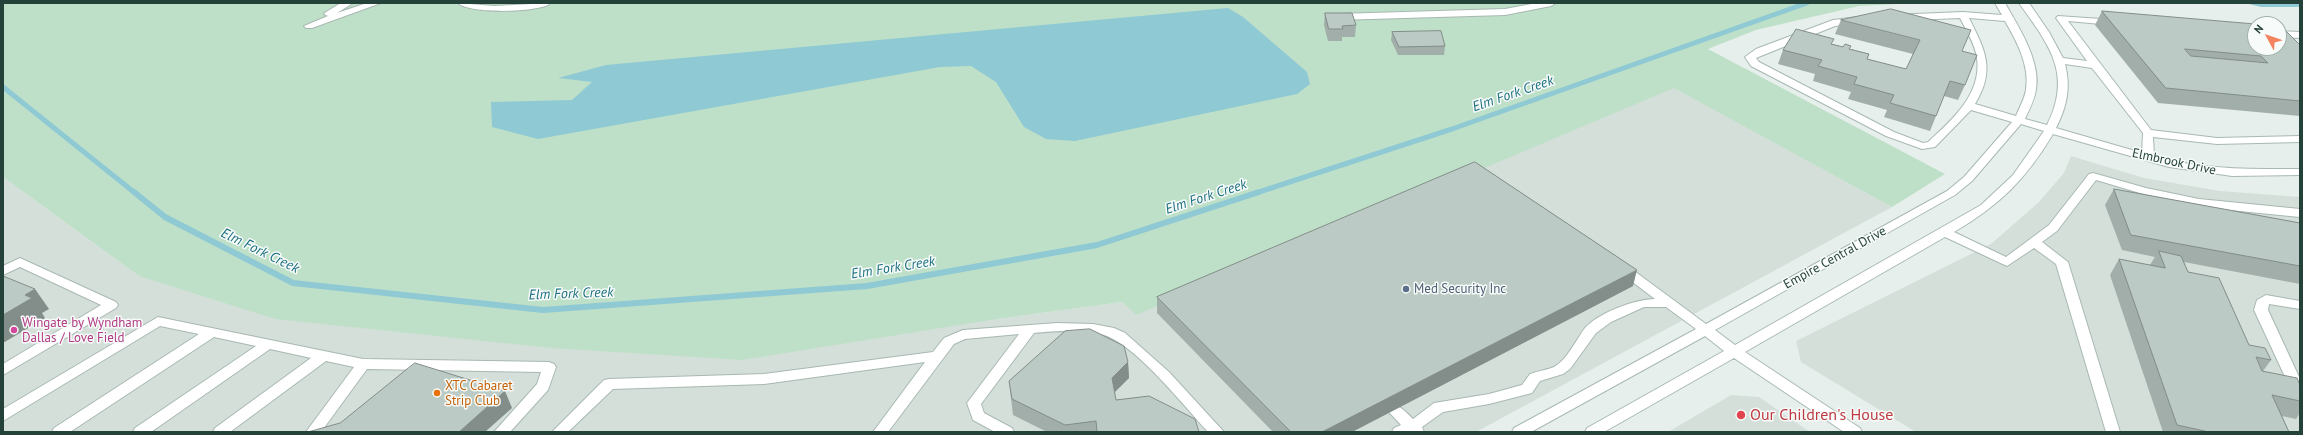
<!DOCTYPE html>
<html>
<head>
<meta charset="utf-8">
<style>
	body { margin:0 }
	#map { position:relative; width:2303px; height:435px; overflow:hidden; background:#e6efeb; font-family:"PT Sans",sans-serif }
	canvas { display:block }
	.frame { position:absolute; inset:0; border:4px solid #24423a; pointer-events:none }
	.north { position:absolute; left:2247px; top:16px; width:40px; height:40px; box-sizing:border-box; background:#f7fbf9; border:1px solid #a3b1ad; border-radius:50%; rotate:310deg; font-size:11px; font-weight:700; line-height:16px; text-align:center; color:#24423a }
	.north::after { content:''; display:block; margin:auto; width:14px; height:18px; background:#f4845f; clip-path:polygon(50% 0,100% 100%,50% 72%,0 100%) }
</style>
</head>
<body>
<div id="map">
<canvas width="2303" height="435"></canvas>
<div class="frame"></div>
<div class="north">N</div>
</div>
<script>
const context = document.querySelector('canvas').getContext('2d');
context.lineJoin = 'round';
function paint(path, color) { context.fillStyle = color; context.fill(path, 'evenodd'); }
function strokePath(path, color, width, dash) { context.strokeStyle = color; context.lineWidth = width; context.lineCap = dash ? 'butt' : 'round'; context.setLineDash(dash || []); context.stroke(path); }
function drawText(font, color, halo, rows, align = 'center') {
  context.font = font + ' "PT Sans",sans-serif'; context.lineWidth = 3; context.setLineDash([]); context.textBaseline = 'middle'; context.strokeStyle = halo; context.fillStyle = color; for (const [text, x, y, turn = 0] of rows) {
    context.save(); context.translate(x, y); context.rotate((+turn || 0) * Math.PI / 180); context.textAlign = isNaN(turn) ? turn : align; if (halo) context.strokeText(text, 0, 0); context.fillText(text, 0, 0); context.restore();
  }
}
const built = new Path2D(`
	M1674 87 1892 207 1476 432H3V177L139 276 997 319 1122 302 1136 314Z
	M2071 156 2144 178 2220 191 2300 197V432H1916L1801 362 1796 341 1991 244 2039 202 2064 173Z
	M1731 395 1759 397 1810 432H1668Z`);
const green = new Path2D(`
	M3 3H1917L1859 6 1756 30 1708 49 1945 174 1892 207 1674 88 1136 315 1122 302 997 319 742 360 551 348 275 319 139 276 3 177Z`);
const water = new Path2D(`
	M2245 3H2300V7H2261Z
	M1228 8 1243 17 1307 72 1310 84 1297 94 1075 141 1046 139 1024 127 996 82 971 66 940 67 538 139 492 127 491 102 572 100 592 82 558 78 606 65Z`);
const streamFar1 = new Path2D(`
	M3 87 135 193
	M1256 193 1452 129 1807 3`);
const stream = new Path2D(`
	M134 192 165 217 293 283 543 310 867 286 1097 245 1259 192`);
const minor = new Path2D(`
	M341 3H353L337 13 367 3H381L312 28H306L304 26 328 16 324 14 326 12Z
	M458 3 494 6 551 3C540 13 469 14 458 3Z
	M1537 3H1556L1551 6 1505 15 1337 20 1332 17 1337 14 1505 9Z
	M1995 3H2005C2018 26 2041 61 2036 89 2035 99 2029 110 2025 119L2047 125C2073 74 2049 45 2019 3H2029L2049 32 2063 58 2087 61 2056 18 2058 16 2115 20 2117 22 2112 25 2068 21 2151 130 2217 138 2300 136V142L2217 144 2153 137 2154 156C2202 170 2250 169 2300 169V175L2232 176 2169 167 2053 134C2026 179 2000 205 1954 232L2006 257 2049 225 2089 174 2093 173 2146 188 2199 199 2300 209V217L2199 207 2140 193 2096 180 2057 231 2042 242 2068 262 2120 432H2106L2056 264 2034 248 2007 266 1945 237 1745 352 1860 428 1862 432H1844L1734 358 1604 432H1585L1587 428 1724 351 1705 336 1531 432H1512L1514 428 1696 329 1666 307H1644L1611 322 1596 333 1570 369 1563 374 1540 381 1532 393 1489 404 1443 412 1422 427 1424 432H1392L1394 428 1401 425 1387 410 1389 406C1399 403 1406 412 1413 419L1434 403 1489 394 1522 385 1530 374C1538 371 1547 370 1554 367 1567 360 1576 340 1585 328 1598 313 1635 299 1655 299L1618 271 1616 268 1618 265H1626L1706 324 1947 191 1964 177 2012 122 1971 110 1935 147 1922 149 1886 136 1751 66 1745 57 1756 49 1833 20 1866 16 1963 12 2002 15ZM1960 18C1966 30 1975 44 1977 58 1982 94 1952 120 1928 142L1923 143 1894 132 1759 62 1756 58 1835 26 1866 22ZM1969 18 2005 21C2016 40 2030 66 2026 89 2025 98 2019 108 2016 116L1975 104C1996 70 1985 50 1969 18ZM2065 64 2092 68 2143 133 2142 153 2056 128C2067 106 2071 88 2065 64ZM2021 124 2044 131 2013 175 1981 205 1735 345 1715 330 1955 195 1972 181Z
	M2279 31 2300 32V38L2279 37Z
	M20 258 116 302 118 305 116 308 3 375V364L101 305 20 267 3 275V266Z
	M2266 295 2300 301V309L2269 304 2268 310 2300 379V399L2295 398 2293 394 2254 310 2257 300Z
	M158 317 363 359 549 362 554 364 556 367 548 390 510 432H494L537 384 541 372 367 369 321 432H306L354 367 326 361 230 432H213L215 428 311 358 270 349 151 432H133L135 428 256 346 214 337 70 432H52L54 428 199 334 160 326 3 421V409Z
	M1057 323 1093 324 1114 328 1125 333 1169 372 1224 432H1208C1184 406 1139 349 1107 336 1088 328 1054 331 1034 333L981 404 984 413 1012 428 1014 432H995L973 420 967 403 1019 334 965 339 954 344 888 432H873L925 362 764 384 613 389 568 432H552L604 380 609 379 764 374 933 352 944 338 963 330Z`);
const wall = new Path2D(`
	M2102 11 2300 45V116L2158 103 2095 25Z
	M1325 13 1356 25 1355 37H1342V41H1328L1324 25Z
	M1841 20 1962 51 1965 85 1958 100 1944 96 1930 131 1884 117 1887 110 1848 99 1851 92 1813 81 1815 74 1778 64 1783 50 1832 44 1869 54 1867 59 1906 69 1913 54 1835 34Z
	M1392 32 1445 46 1444 55H1398L1391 40Z
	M2114 189 2300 223V284L2184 262 2188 272 2249 345 2271 360 2263 371 2300 385V413L2296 419 2282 416 2289 432H2163L2110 275 2119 259 2150 265 2155 257 2122 250 2105 205Z
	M1633 286 1352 432H1273L1157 313V297Z
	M1128 362 1129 378 1114 392 1116 400 1199 432H1047L1013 415 1009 381Z`);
const shadedWall = new Path2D(`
	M1637 270 1633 286 1352 432H1322Z
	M35 289 49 309 42 313 45 318 3 343V315L25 295Z
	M1128 362 1129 378 1112 395V378Z
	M505 391 512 408 485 432H459Z`);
const building = new Path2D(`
	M1891 9 1971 30 1962 51 1977 55 1965 85 1950 81 1936 116 1890 103 1894 95 1854 84 1857 77 1818 66 1822 60 1783 50 1796 29 1834 39 1831 44 1843 47 1845 44 1851 46 1849 49 1869 54 1867 59 1906 69 1920 40 1841 20Z
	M2102 11 2255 24V48H2279V26H2281L2300 45V101L2166 88ZM2185 49 2261 56 2268 63 2191 56Z
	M1325 13H1352L1356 25 1342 26 1343 29H1329Z
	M1441 31 1445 46 1399 47 1392 32Z
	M1475 162 1637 270 1322 432H1291L1157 297Z
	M2114 189 2300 223V266L2131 235Z
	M2159 251 2181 256 2188 272 2219 278 2249 345 2265 348 2271 360 2256 357 2262 371 2297 378 2300 385V401L2272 395 2289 432H2209L2177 425 2119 259 2165 268Z
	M3 276 35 289 25 295 32 298 3 315Z
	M1090 329 1124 346 1128 362 1112 378 1116 400 1149 396 1195 419 1199 432H1097L1096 421 1065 425 1012 399 1009 381 1065 331Z
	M415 363 505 391 459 432H308L340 423Z`);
const markers = [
	[1406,289,4,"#5c6f8a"],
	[14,330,4,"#d1479c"],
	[437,393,4,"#e8710a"],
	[1741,415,5,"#e0444e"]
];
const streetNames = [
	["Elmbrook Drive",2174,162,12],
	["Empire Central Drive",1835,258,-29]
];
const serviceNames = [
	["Med Security Inc",1414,289]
];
const hotelNames = [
	["Wingate by Wyndham",22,323],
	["Dallas / Love Field",22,338]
];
const foodNames = [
	["XTC Cabaret",445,386],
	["Strip Club",445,401]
];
const waterNames = [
	["Elm Fork Creek",1513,94,-19],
	["Elm Fork Creek",1206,197,-18],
	["Elm Fork Creek",260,251,26],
	["Elm Fork Creek",893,268,-9],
	["Elm Fork Creek",571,294,-2]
];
const nearHealthnames = [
	["Our Children's House",1750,415]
];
paint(built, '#d4dfda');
paint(green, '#bfe0c8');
paint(water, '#8ec9d4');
strokePath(streamFar1, '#8ec9d4', 5);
strokePath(stream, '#8ec9d4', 6);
strokePath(minor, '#a8b8b2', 2);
paint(minor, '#fff');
paint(wall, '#a1aea9');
paint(shadedWall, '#838d89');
paint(building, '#bbcac4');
strokePath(building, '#838d89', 1);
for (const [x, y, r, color] of markers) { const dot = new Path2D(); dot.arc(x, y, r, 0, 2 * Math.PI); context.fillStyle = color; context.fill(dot); strokePath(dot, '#f7fbf9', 1.5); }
drawText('13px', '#24423a', '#f7fbf9', streetNames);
drawText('13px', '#4e5e75', '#f7fbf9', serviceNames, 'left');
drawText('13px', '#b23c85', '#f7fbf9', hotelNames, 'left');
drawText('13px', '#c56008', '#f7fbf9', foodNames, 'left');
drawText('italic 14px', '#1c6f80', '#f7fbf9', waterNames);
drawText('16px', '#be3a42', '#f7fbf9', nearHealthnames, 'left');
</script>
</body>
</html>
